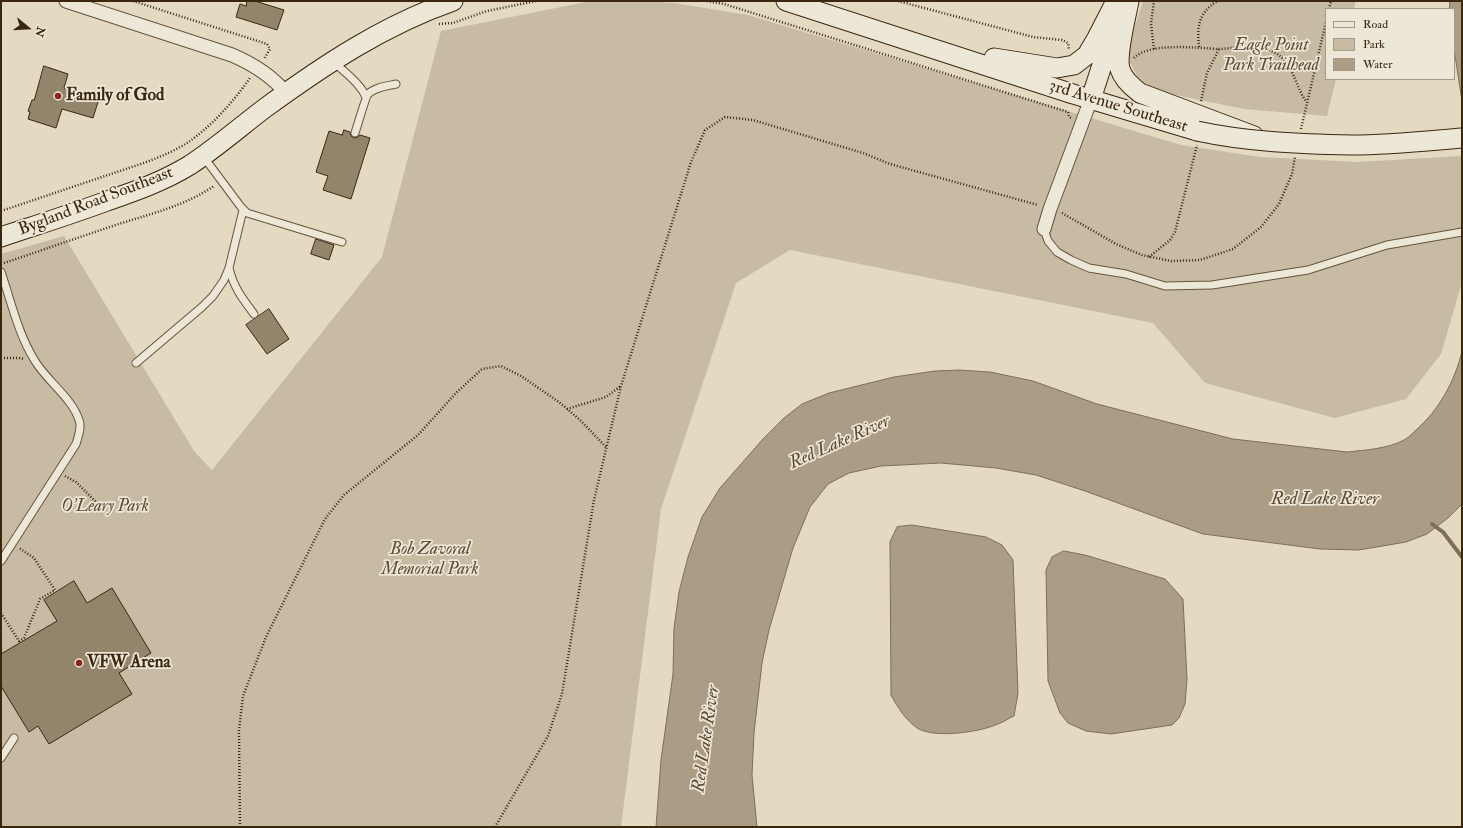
<!DOCTYPE html>
<html>
<head>
<meta charset="utf-8">
<style>
	body { margin:0 }
	#map { position:relative; width:1463px; height:828px; overflow:hidden; background:#e4dac1; font-family:"IM FELL Double Pica",serif }
	canvas { display:block }
	.frame { position:absolute; inset:0; border:2px solid #3b2710; pointer-events:none }
	.legend { position:absolute; left:1325px; top:8px; width:130px; height:72px; box-sizing:border-box; background:#ede7d7; border:1px solid #a69a87; margin:0; padding:5px 7px; list-style:none; font-size:12px; color:#3b2710 }
	.legend li { display:flex; align-items:center; gap:8px; height:20px }
	.legend b { width:20px; border:1px solid #a69a87 }
	.north { position:absolute; left:8px; top:8px; width:40px; height:40px; -webkit-text-stroke:3px #ede7d7; paint-order:stroke; rotate:108deg; font-size:11px; font-weight:700; line-height:16px; text-align:center; color:#3b2710 }
	.north::after { content:''; display:block; margin:auto; width:14px; height:18px; background:#3b2710; clip-path:polygon(50% 0,100% 100%,50% 72%,0 100%) }
</style>
</head>
<body>
<div id="map">
<canvas width="1463" height="828"></canvas>
<div class="frame"></div>
<ul class="legend">
<li><b style="height:5px;background:#ede7d7"></b>Road</li>
<li><b style="height:11px;background:#c7bca3"></b>Park</li>
<li><b style="height:11px;background:#ab9d85"></b>Water</li>
</ul>
<div class="north">N</div>
</div>
<script>
const context = document.querySelector('canvas').getContext('2d');
context.lineJoin = 'round';
function paint(path, color) { context.fillStyle = color; context.fill(path, 'evenodd'); }
function strokePath(path, color, width, dash) { context.strokeStyle = color; context.lineWidth = width; context.lineCap = dash ? 'butt' : 'round'; context.setLineDash(dash || []); context.stroke(path); }
function drawText(font, color, halo, rows, align = 'center') {
  context.font = font + ' "IM FELL Double Pica",serif'; context.lineWidth = 3.5; context.setLineDash([]); context.textBaseline = 'middle'; context.strokeStyle = halo; context.fillStyle = color; for (const [text, x, y, turn = 0] of rows) {
    context.save(); context.translate(x, y); context.rotate((+turn || 0) * Math.PI / 180); context.textAlign = isNaN(turn) ? turn : align; if (halo) context.strokeText(text, 0, 0); context.fillText(text, 0, 0); context.restore();
  }
}
const green = new Path2D(`
	M591 1H640L674 3 748 15 1181 145 1260 157 1357 162 1462 156V282L1441 354 1406 399 1335 418 1205 383 1153 323 790 250 736 283 661 509 621 827H1V254L64 236 194 451 212 470 382 257 441 31Z
	M1143 1H1356L1354 9H1326V79H1336L1327 116 1244 109 1156 91 1138 78 1126 54Z`);
const water = new Path2D(`
	M1450 1H1462V101L1454 49V9H1450Z
	M1462 351V504L1448 518 1427 534 1406 542 1359 550 1320 549 1203 534 1085 491 1036 475 996 468 941 463 881 466 849 473 828 484 810 507 793 548 769 630 762 663 754 733 752 775 757 827H656L661 760 673 674 674 628 679 592 688 557 702 517 720 488 763 439 784 418 802 404 829 393 894 377 935 371 959 370 990 372 1033 381 1097 404 1233 439 1347 452C1365 450 1387 449 1404 440 1408 438 1412 434 1416 430 1439 410 1455 381 1462 351Z
	M912 525 986 537 1002 545 1013 560 1018 693 1014 716C1009 718 1004 722 998 724 980 732 935 739 917 728 905 719 898 708 891 695L890 542 897 527Z
	M1064 551 1085 555 1165 579 1183 599 1187 679 1185 704 1179 718 1172 725 1111 734 1086 731 1068 723 1060 713 1048 681 1046 570 1052 557Z`);
const stream = new Path2D(`
	M1432 524 1443 532 1462 557`);
const building = new Path2D(`
	M247 1H255L284 10 277 30 236 17 240 4 246 6Z
	M44 66 68 74 64 88 99 99 93 118 62 109 56 128 28 119 30 112 28 111 32 100H34Z
	M344 130 350 132 351 136 354 138 358 137 360 135 370 138 351 199 323 190 328 176 316 172 329 131 342 135Z
	M316 239 334 245 329 260 311 254Z
	M269 309 289 339 267 354 246 325Z
	M74 581 87 603 112 588 151 653 119 673 132 694 49 744 38 726 29 732 1 686V654L57 621 44 600Z`);
const path = new Path2D(`
	M133 1 267 44 270 49 264 59
	M707 1 724 4 1068 112 1069 117 1071 118
	M898 1 1033 37 1062 40 1068 43 1069 49
	M1329 9 1331 1
	M439 24 453 23 487 11 536 1
	M1199 47C1197 26 1198 14 1217 1
	M1154 49 1151 24 1154 1
	M1134 58C1149 42 1197 48 1218 49 1231 49 1244 45 1258 47 1265 48 1274 51 1280 56 1294 67 1296 88 1306 101
	M1201 101 1207 73 1219 49
	M1301 129 1326 22
	M1 211C37 199 72 187 108 175 134 166 163 158 187 143 212 126 233 102 250 78
	M1062 213 1116 244 1142 255 1171 261 1200 260 1233 249 1261 227 1279 204 1292 174 1295 157
	M1149 257 1170 240 1175 232 1197 145
	M4 263C43 250 82 236 122 223 154 213 186 205 214 186
	M1 358H19L24 359
	M567 409 606 397 621 386
	M65 476 76 482 96 502
	M1 613 19 641 24 638 40 599 55 590 34 558 19 548
	M240 827 239 730 243 696 266 637 325 519 344 495 418 435 456 393 482 369 501 366 521 376 559 402 580 420 606 447
	M495 827 548 736 562 694 594 500 621 386 691 162 705 130 725 117 753 120 863 153 890 164 1038 205`);
const lane = new Path2D(`
	M334 62C345 73 360 83 366 97
	M355 133C357 127 366 96 368 94 375 87 387 86 396 84
	M203 156 241 207 247 213 342 242
	M1044 229 1048 241 1057 252 1071 260 1089 268 1126 274 1165 286 1212 285 1308 270 1387 245 1462 232
	M229 268C234 288 242 298 254 314
	M1 272C11 301 18 334 35 361 47 381 72 398 79 420 82 427 78 437 76 444L1 561
	M136 363 202 307 213 296 224 280 229 268 243 210
	M1 758 14 738`);
const street = new Path2D(`
	M66 1 232 55C253 64 271 75 286 93
	M1044 229 1050 209 1091 99`);
const secondary = new Path2D(`
	M786 1 1073 94 1197 131
	M1129 1C1126 18 1116 54 1120 69 1123 79 1132 87 1140 93L1254 136
	M994 58 1057 68 1074 65 1087 55 1097 38 1116 1
	M1091 99 1114 28
	M1 237C37 225 72 214 107 201 136 191 164 181 190 165 216 148 240 127 265 108 324 65 384 25 453 1`);
const secondaryBridge = new Path2D(`
	M1197 131C1247 142 1301 144 1352 145 1389 145 1426 141 1462 138`);
const markers = [
	[58,96,4,"#8f2418"],
	[79,663,4,"#8f2418"]
];
const parkNames = [
	["Eagle Point",1271,46],
	["Park Trailhead",1271,66],
	["O'Leary Park",105,507],
	["Bob Zavoral",430,550],
	["Memorial Park",430,570]
];
const poiNames = [
	["Family of God",66,96],
	["VFW Arena",87,663]
];
const streetNames = [
	["3rd Avenue Southeast",1118,107,17],
	["Bygland Road Southeast",96,202,-21]
];
const waterNames = [
	["Red Lake River",840,443,-24],
	["Red Lake River",1325,500],
	["Red Lake River",707,739,-82]
];
paint(green, '#c7bca3');
paint(water, '#ab9d85');
strokePath(water, '#7e6e56', 1);
strokePath(stream, '#7e6e56', 4);
paint(building, '#93846c');
strokePath(building, '#3b2710', 1);
strokePath(lane, '#65543c', 9);
strokePath(street, '#65543c', 15);
strokePath(secondary, '#3b2710', 21);
strokePath(path, '#3b2710', 2.5, [1, 2]);
strokePath(lane, '#ede7d7', 7);
strokePath(street, '#ede7d7', 13);
strokePath(secondary, '#ede7d7', 19);
strokePath(secondaryBridge, '#3b2710', 21, []);
strokePath(secondaryBridge, '#ede7d7', 19);
for (const [x, y, r, color] of markers) { const dot = new Path2D(); dot.arc(x, y, r, 0, 2 * Math.PI); context.fillStyle = color; context.fill(dot); strokePath(dot, '#ede7d7', 1.5); }
drawText('italic 17px', '#5e4c35', '#ede7d7', parkNames);
drawText('bold 17px', '#3b2710', '#ede7d7', poiNames, 'left');
drawText('17px', '#3b2710', '#ede7d7', streetNames);
drawText('italic 18px', '#5d4a33', '#ede7d7', waterNames);
</script>
</body>
</html>
